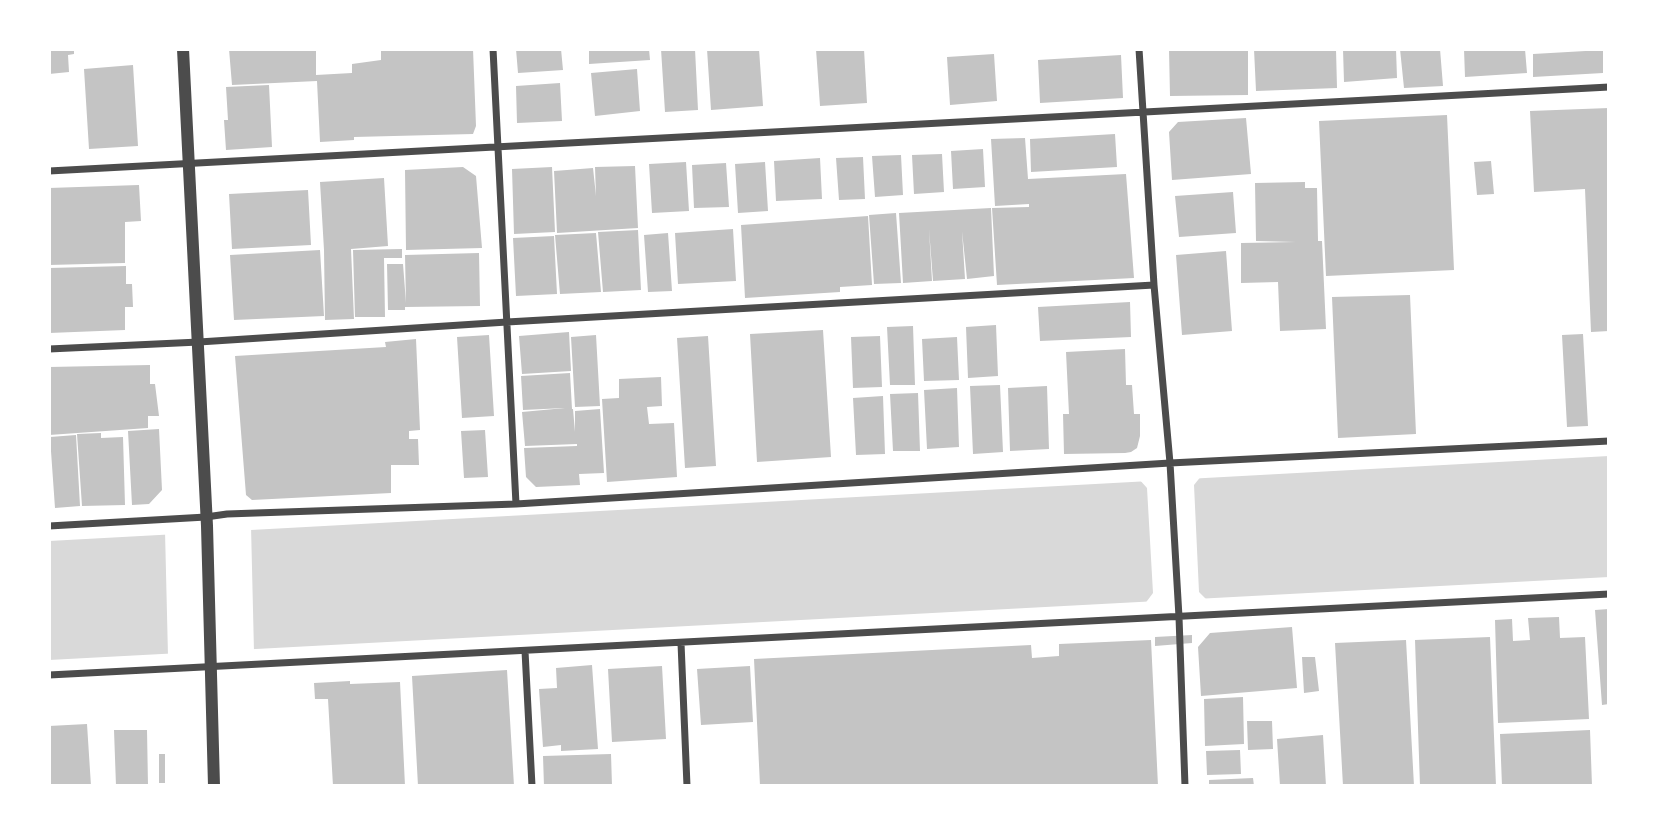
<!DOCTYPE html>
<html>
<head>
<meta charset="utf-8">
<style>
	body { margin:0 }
	#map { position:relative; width:1658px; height:835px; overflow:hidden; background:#fff; font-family:Rubik,sans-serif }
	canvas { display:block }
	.frame { position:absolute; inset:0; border:51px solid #fff; pointer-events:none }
</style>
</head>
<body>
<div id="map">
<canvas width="1658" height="835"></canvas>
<div class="frame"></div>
</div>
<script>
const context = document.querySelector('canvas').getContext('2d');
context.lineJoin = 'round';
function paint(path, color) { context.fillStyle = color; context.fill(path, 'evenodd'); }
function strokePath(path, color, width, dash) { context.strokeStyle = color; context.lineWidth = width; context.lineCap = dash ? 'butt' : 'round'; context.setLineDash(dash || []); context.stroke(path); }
const water = new Path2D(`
	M1609 456V577L49 660V541Z`);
const pier = new Path2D(`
	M1202 475 1194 485 1199 592 1209 602 1144 605 1153 593 1147 488 1138 478Z
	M251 526 254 652 168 656 165 531Z`);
const building = new Path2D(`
	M49 49H74V54L68 55 69 72 49 74Z
	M229 49H316V75L352 73V64L381 60V49H473L476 126 473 134 354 137V140L320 142 317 81 232 85Z
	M516 49H561L563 70 518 73Z
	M589 49H649L650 60 589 64Z
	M661 49H695L698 110 665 112Z
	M707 49H759L763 106 711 110Z
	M816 49H864L867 103 820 106Z
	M1169 49H1248V95L1170 96Z
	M1254 49H1336L1337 88 1256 91Z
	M1343 49H1396L1397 78 1344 82Z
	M1400 49H1440L1443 86 1404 88Z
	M1464 49H1525L1527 73 1465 77Z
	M1603 50V73L1533 77V54Z
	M994 54 997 101 950 105 947 57Z
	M1121 55 1123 98 1040 103 1038 60Z
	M133 65 138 146 89 149 84 69Z
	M637 69 640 111 595 116 591 73Z
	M560 83 562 121 517 123 516 86Z
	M269 85 272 147 226 150 224 120H228L226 87Z
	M1609 108V331L1591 332 1585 189 1534 192 1530 111Z
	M1447 115 1454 270 1326 276 1319 121Z
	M1246 118 1251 174 1172 180 1169 132 1178 122Z
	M1115 134 1117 167 1031 172 1030 139Z
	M1025 138 1028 179 1126 174 1134 278 997 285 992 208 1029 207V204L995 206 991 139Z
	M983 149 985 187 953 189 951 151Z
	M942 154 944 192 914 194 912 155Z
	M901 155 903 195 875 197 872 156Z
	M863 157 865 199 839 200 836 158Z
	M820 158 822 199 776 201 774 161Z
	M1491 161 1494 194 1477 195 1474 162Z
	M686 162 689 211 652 213 649 164Z
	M765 162 768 211 738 213 735 164Z
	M726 163 729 207 694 208 692 165Z
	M635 166 638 228 557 233 554 171 593 168 596 196 595 167Z
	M463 167 476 176 482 248 406 250 405 170Z
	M552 167 555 232 514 234 512 169Z
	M384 178 388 246 351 249 354 319 325 320 324 250 320 182Z
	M1305 182V188H1317L1318 241H1322L1326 329 1280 331 1278 282 1241 283V243L1296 242 1256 241 1255 183Z
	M139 185 141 221 125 222V263L49 265V188Z
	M308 190 311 245 232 249 229 194Z
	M1233 192 1236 233 1179 237 1175 196Z
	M991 208 994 276 967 279 962 231 965 279 933 281 929 229 932 281 903 283 899 213Z
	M896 213 901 283 874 284 869 215Z
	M868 216 872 285 840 287V292L745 298 741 225Z
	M733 229 736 281 678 284 675 233Z
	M638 230 641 290 603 292 598 232Z
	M596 233 601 292 560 294 555 235Z
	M668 233 672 291 648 292 644 235Z
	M554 236 557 294 516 296 513 238Z
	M402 249V258H384L385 317H355L353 250Z
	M320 250 324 316 234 320 230 255Z
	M1226 251 1232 331 1182 335 1176 255Z
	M479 253 480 306 405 307V310H388L387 264H403L406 303 405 255Z
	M126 266V284H132L133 307H125V330L49 333V268Z
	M1410 295 1416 434 1338 438 1332 297Z
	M1130 302 1131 337 1040 341 1038 307Z
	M996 325 998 376 968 378 966 327Z
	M913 326 915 385H890L887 327Z
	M823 330 831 457 757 462 750 334Z
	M569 332 571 371 522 374 519 336Z
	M1583 334 1588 426 1567 427 1562 335Z
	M489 335 494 416 462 418 457 337Z
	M596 335 600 406 575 407 571 337Z
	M708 336 716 466 685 468 677 338Z
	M880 336 882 387 853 388 851 337Z
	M957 337 959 380 924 381 922 339Z
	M416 339 420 430 409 431V439H418L419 465H391V493L252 500 246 495 235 356 386 347 385 342Z
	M1125 349 1126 385H1132L1134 414H1140V436L1137 448 1131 452 1125 453 1064 454 1063 414H1069L1066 352Z
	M150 365V384H155L159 416H148V428L49 435V367Z
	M570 373 572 409H573L575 432V411L600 409 604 473 579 474 580 485 536 487 526 477 524 448 577 446V444L525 446 522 412 565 408 523 410 521 376Z
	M661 377 662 406 647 407 649 424 674 423 677 477 607 482 602 399 619 398V379Z
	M1000 385 1003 452 973 454 970 386Z
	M1047 386 1049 449 1010 451 1008 388Z
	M957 388 959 447 927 449 924 390Z
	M918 393 920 451H893L890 394Z
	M883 396 885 454 856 455 853 398Z
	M159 429 162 490 149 504 132 505 128 431Z
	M485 430 488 477 464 478 461 431Z
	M101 433V438L123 437 125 505 82 506 77 434Z
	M76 435 80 506 55 508 50 437Z
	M1609 609V704L1602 705 1595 610Z
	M1559 617 1560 638 1585 637 1589 719 1498 723 1495 620 1512 619 1513 641 1530 640 1528 618Z
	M1292 627 1297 688 1201 696 1198 647 1210 633Z
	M1192 635V643L1155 646V637Z
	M1490 637 1496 786H1420L1415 640Z
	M1151 640 1158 786H760L754 659 1031 645 1032 658 1059 656V644Z
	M1406 640 1414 786H1343L1335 643Z
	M1302 657H1315L1319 691 1304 693Z
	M592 665 598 749 561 751V745L543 747 539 689 557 688 556 668Z
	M662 666 666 739 612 742 608 669Z
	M750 666 753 722 701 725 697 669Z
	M507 670 514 786H418L412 676Z
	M350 681V684L400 682 405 786H333L328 699H315L314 683Z
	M1243 697 1244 744 1205 746 1204 699Z
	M1247 721H1272L1273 749 1248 750Z
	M87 724 91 786H49V726Z
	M114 730H147L148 786H116Z
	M1590 730 1592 786H1502L1500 734Z
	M1323 735 1326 786H1280L1277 739Z
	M1240 750 1241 774 1207 775 1206 751Z
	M159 754H165V783H159Z
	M611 754 612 786H544L543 756Z
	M1253 778 1254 786H1209V780Z`);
const minor = new Path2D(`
	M493 49 516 504
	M1139 49 1154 285 1170 463 1179 617 1185 786
	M49 171 1609 87
	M49 349 199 342 507 322 1154 285
	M49 526 206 517 227 514 516 504 1170 463 1609 441
	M681 643 687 786
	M525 651 532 786
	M49 675 1609 594`);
const tertiary = new Path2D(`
	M183 49 207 526 214 786`);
paint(water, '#d9d9d9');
paint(pier, '#fff');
paint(building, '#c4c4c4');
strokePath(minor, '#4c4c4c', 7);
strokePath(tertiary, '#4c4c4c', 12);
</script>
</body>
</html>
